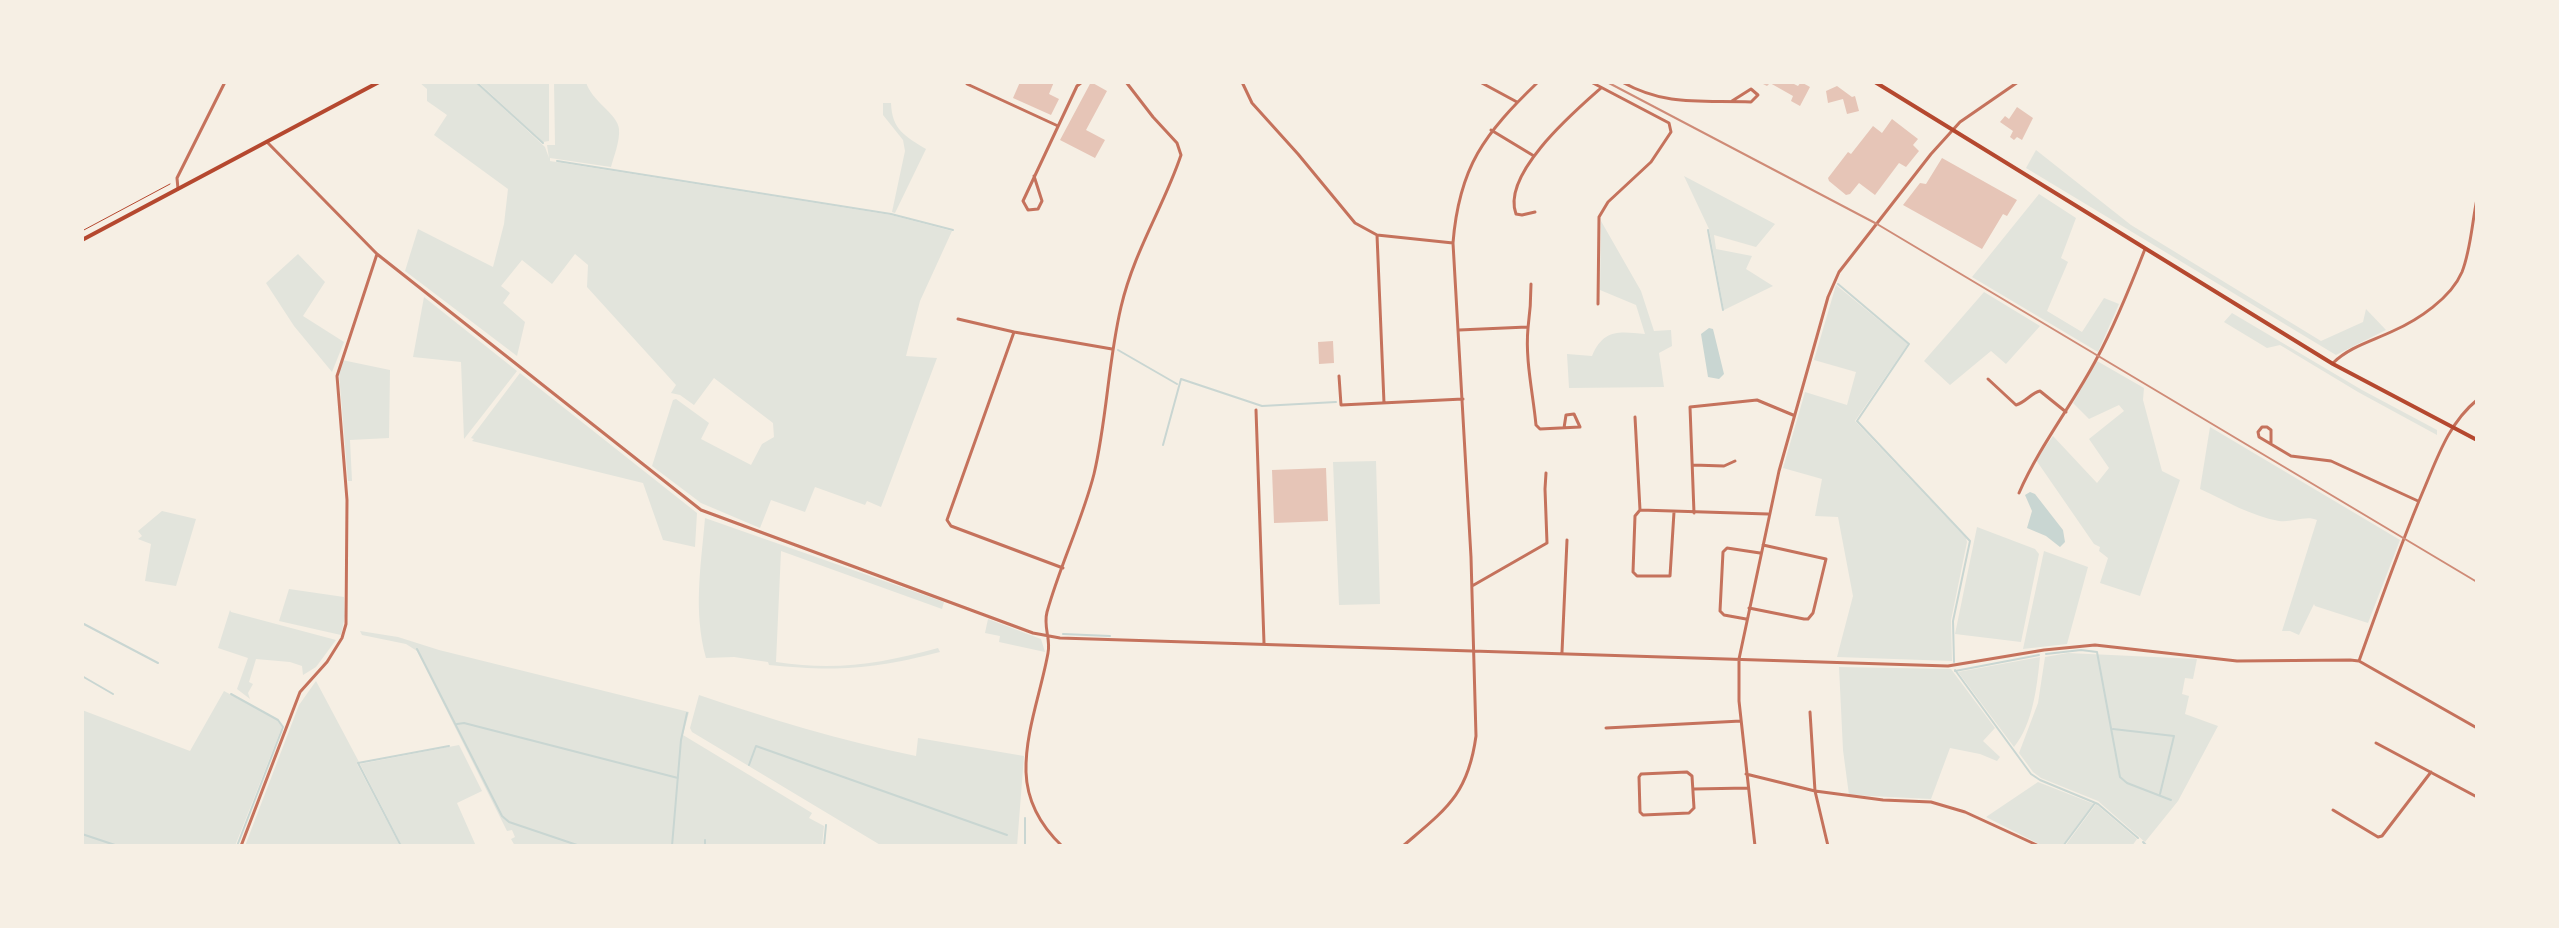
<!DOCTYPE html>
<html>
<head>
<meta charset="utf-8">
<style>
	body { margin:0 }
	#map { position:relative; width:2559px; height:928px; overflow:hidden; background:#f6efe4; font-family:Rubik,sans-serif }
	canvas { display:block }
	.frame { position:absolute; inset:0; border:84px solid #f6efe4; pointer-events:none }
</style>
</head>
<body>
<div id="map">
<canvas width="2559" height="928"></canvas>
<div class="frame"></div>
</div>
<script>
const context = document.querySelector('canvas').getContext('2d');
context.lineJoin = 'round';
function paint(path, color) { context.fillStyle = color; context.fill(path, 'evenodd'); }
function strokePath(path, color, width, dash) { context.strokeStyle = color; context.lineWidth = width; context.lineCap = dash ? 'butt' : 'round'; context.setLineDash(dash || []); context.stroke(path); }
const green = new Path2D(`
	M419 82H475L545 147 549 158 547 145H555L554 82H586C591 101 618 114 619 129 620 141 614 156 611 167L550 158V161L891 215 952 231 920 301 906 356 937 358 881 507 867 501 865 505 815 487 805 512 771 500 760 528 701 503 652 466 673 400 676 399 709 423 701 439 751 465 762 444 774 437 773 423 714 378 694 405 680 395 671 393 676 385 587 287 588 265 575 254 552 284 522 260 501 286 510 293 503 303 525 322 517 356 405 271 418 229 493 267 504 224 508 189 434 135 447 115 427 101V89Z
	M478 82H549V141L543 142Z
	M883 103H891C892 130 905 136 926 149L895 213 892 212 905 151 903 140 883 115Z
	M2036 150 2131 225 2321 341 2363 322 2366 309 2386 330 2336 355 2026 168Z
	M1684 176 1775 224 1756 247 1714 235 1716 249 1752 256 1746 269 1773 286 1724 310 1709 229Z
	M2039 194 2076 218 2061 258 2068 262 2047 311 2082 332 2104 298 2119 304 2098 352 1972 277Z
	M1601 221 1641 291 1654 331 1671 330 1672 346 1659 353 1664 387 1569 388 1567 354 1592 356C1604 328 1620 332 1645 334L1636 305 1600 290Z
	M298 254 325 282 303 316 344 342 332 372 294 326 266 283Z
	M1836 285 1908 344 1855 421 1966 538 1967 542 1951 620 1952 661 1837 657 1853 596 1838 517 1815 516 1822 479 1783 468 1805 392 1847 405 1856 372 1814 360Z
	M1984 292 2040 326 2006 364 1991 351 1950 385 1924 361Z
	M424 297 517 371 464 439 461 362 413 357Z
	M2232 313 2362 390 2437 430V435L2358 392 2280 345 2267 348 2224 322Z
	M342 360 390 370 389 438 350 440 352 481H348L339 374Z
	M2097 361 2144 388 2143 400 2162 471 2180 480 2140 596 2100 583 2108 558 2099 551 2100 547 2094 544 2036 460 2053 436 2097 483 2109 468 2089 439 2124 411 2119 405 2089 419 2073 403Z
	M520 373 697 513 695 547 663 540 643 483 472 441 474 439 471 438Z
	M2210 427 2400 540 2368 623 2315 606 2314 604 2299 635 2290 631H2282L2317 520C2306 515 2291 523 2279 521 2251 516 2226 501 2200 489Z
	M1376 461 1380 604 1339 605 1333 462Z
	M162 511 196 519 176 586 145 581 151 544 138 539 142 536 138 531Z
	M705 518 944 602 942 609 781 551 776 662C836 671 880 664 938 648L940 652C874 669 837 672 769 665L768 662 734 657 706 658C693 611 701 566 705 518Z
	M1977 527 2035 549 2039 554 2021 642 1955 634Z
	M2044 551 2088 567 2067 644 2023 649Z
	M289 589 344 597 345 616 341 635 279 621Z
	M230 610 231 612 336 640 316 667 303 675 302 666 290 662 256 659 249 682 253 684 248 693 250 699 237 689 248 658 218 648Z
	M988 619 1041 639 1045 652 999 642 1000 636 985 633Z
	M360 631 398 637 439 650 689 712 683 735 812 813 809 818 824 826 822 846H515L511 839 515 837 512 830 507 831 417 651 406 644 362 635Z
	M2068 653 2197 659 2193 679 2185 678 2182 694 2189 696 2185 714 2218 726 2178 801 2145 842 2098 801 2041 778 2033 772 2019 753 2038 703 2045 657Z
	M2040 657C2037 686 2033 724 2014 747L1958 672Z
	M1839 667 1951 669 1995 728 1983 741 2000 757 1997 761 1980 754 1950 748 1931 799 1849 795 1843 750Z
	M316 681 359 762 357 764 400 846H245L299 705Z
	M224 691 278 720 282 727 235 846H82V710L190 751Z
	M699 695C770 719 842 741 916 756L918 738 1024 756 1017 846H882L692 732 690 728Z
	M459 745 482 791 457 803 476 846H402L360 764Z
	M2038 782 2094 804 2062 846H2043L1986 817Z
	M2096 804 2137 839 2132 846H2065Z`);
const water = new Path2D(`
	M1709 328 1713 329 1724 374 1719 379 1708 377 1701 334Z
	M2030 492 2035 494 2063 530 2065 542 2060 547 2046 536 2027 528 2032 511 2025 495Z`);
const stream = new Path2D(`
	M476 82 543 143
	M557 161 891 214 953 230
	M1708 230 1723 310
	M1838 284 1909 344 1857 421 1970 541 1953 621 1954 662
	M1118 350 1177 384
	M1163 445 1181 379 1262 406 1336 402
	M82 623 158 663
	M1063 634 1110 636
	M417 649 502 816 509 822 580 846
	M2046 654 2081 650 2097 652 2120 777 2127 783 2171 800
	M1955 670 2031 774 2040 780 2098 804 2138 838
	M1955 671 2039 655
	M82 676 113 694
	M231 694 278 720 283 727 237 846
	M457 724 464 723 678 778
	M2113 729 2174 736 2160 794
	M749 765 756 746 1007 835
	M82 834 118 846
	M2143 842 2147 846
	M401 846 358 763 449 746
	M672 846 681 740 687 713
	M705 846V840
	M824 846 826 825
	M1025 846V818
	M2063 846 2095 803`);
const building = new Path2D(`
	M1020 82H1054L1049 94 1059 99 1051 115 1013 98Z
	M1091 82 1107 91 1086 130 1105 140 1095 158 1060 140Z
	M1759 82H1790L1798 86 1801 82 1810 87 1800 106 1791 101 1793 96 1770 83 1767 86Z
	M1837 86 1852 97 1855 96 1859 111 1847 114 1843 99 1828 103 1826 91Z
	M2017 107 2033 118 2022 140 2017 137 2014 140 2010 137 2013 131 2000 122 2005 116 2009 119Z
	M1892 119 1918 139 1913 145 1919 151 1906 167 1899 163 1875 195 1859 183 1850 194 1846 195 1829 181 1828 178 1848 152 1851 154 1873 126 1882 133Z
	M1942 158 2017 200 2007 216 2003 214 1982 249 1903 205 1920 183 1926 184Z
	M1333 341 1334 363 1319 364 1318 342Z
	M1326 468 1328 521 1274 523 1272 470Z`);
const path = new Path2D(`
	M82 231 170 184`);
const minor = new Path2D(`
	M1242 82 1252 103 1298 154 1355 223 1377 235 1453 243
	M1480 82 1517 102
	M1591 82 1669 123 1671 132 1651 162 1608 202 1599 217 1598 304
	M1622 82C1667 107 1702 100 1751 102L1758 95 1751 89 1732 101
	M967 84 1058 126
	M1491 130 1534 156
	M267 142 377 254 701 510 1033 633 1060 638 1948 666 2044 650 2095 645 2237 661 2350 660 2359 661 2477 728
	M1034 176 1042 201 1038 209 1028 210 1023 201 1077 86 1082 82
	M178 189 177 178 225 82
	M1535 212 1522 215 1516 214C1501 174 1575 111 1601 88
	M1377 235 1384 403
	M1531 284C1531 299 1530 313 1528 328 1525 360 1533 393 1536 425L1540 429 1580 427 1574 414 1566 415 1564 428
	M958 319 1014 332
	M1459 330 1527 327
	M2333 363C2349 347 2372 341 2393 331 2418 320 2451 298 2462 272 2471 249 2472 222 2477 199
	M1339 376 1341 405 1463 399
	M1988 379 2016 405C2026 402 2031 393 2040 391L2066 412
	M1256 410 1264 643
	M1635 417 1640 510 1635 516 1633 572 1637 576H1670L1674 512
	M2271 443V430L2267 427H2262L2258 432 2259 437 2291 456 2331 461 2418 501
	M1693 465 1724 466 1735 461
	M2019 493C2040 445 2073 404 2097 358 2116 323 2131 285 2145 249
	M1640 510 1768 514
	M1694 513 1690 407 1757 400 1793 415
	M1063 568 951 526 947 520 1014 332 1112 349
	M1472 586 1547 543 1545 489 1546 473
	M1749 608 1804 619H1808L1813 613 1826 559 1763 545
	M1746 619 1724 615 1720 611 1723 552 1727 548 1760 553
	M1562 652 1567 540
	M2359 661C2380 603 2400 545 2424 489 2438 456 2449 423 2477 400
	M1810 712 1815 791 1828 846
	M1606 728 1741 721
	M2376 743 2477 797
	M1687 772 1692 776 1694 808 1689 813 1643 815 1640 812 1639 777 1641 774Z
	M1746 774 1815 791 1883 800 1931 802 1965 812 2039 846
	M1694 789 1748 788
	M2333 810 2378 837 2382 836 2431 772
	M241 846 300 692 327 662 342 638 346 624 347 500 337 376 377 254
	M1062 846C1041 826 1027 802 1026 772 1025 732 1041 692 1048 653 1051 639 1043 627 1047 612 1060 565 1082 521 1094 474 1107 419 1108 362 1121 307 1134 251 1164 206 1181 155L1177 143 1153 117 1126 82
	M1403 846C1446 809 1468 795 1476 736L1471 557 1453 243C1459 167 1484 134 1538 82
	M1755 846 1739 701V659L1779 471 1828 297 1839 272 1931 154 1960 122 2018 82`);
const secondary = new Path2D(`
	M1875 82 2333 364 2477 440
	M82 240 379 82`);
const rail = new Path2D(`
	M1607 82 1877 224 2477 582`);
paint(green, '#e2e4dc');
paint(water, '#c9d6d2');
strokePath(stream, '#c9d6d2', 2);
paint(building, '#e6c5b7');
strokePath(path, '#b5482f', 1);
strokePath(minor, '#c5725c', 3);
strokePath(secondary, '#b5482f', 4);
strokePath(rail, '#cf8b77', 2);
</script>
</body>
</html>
